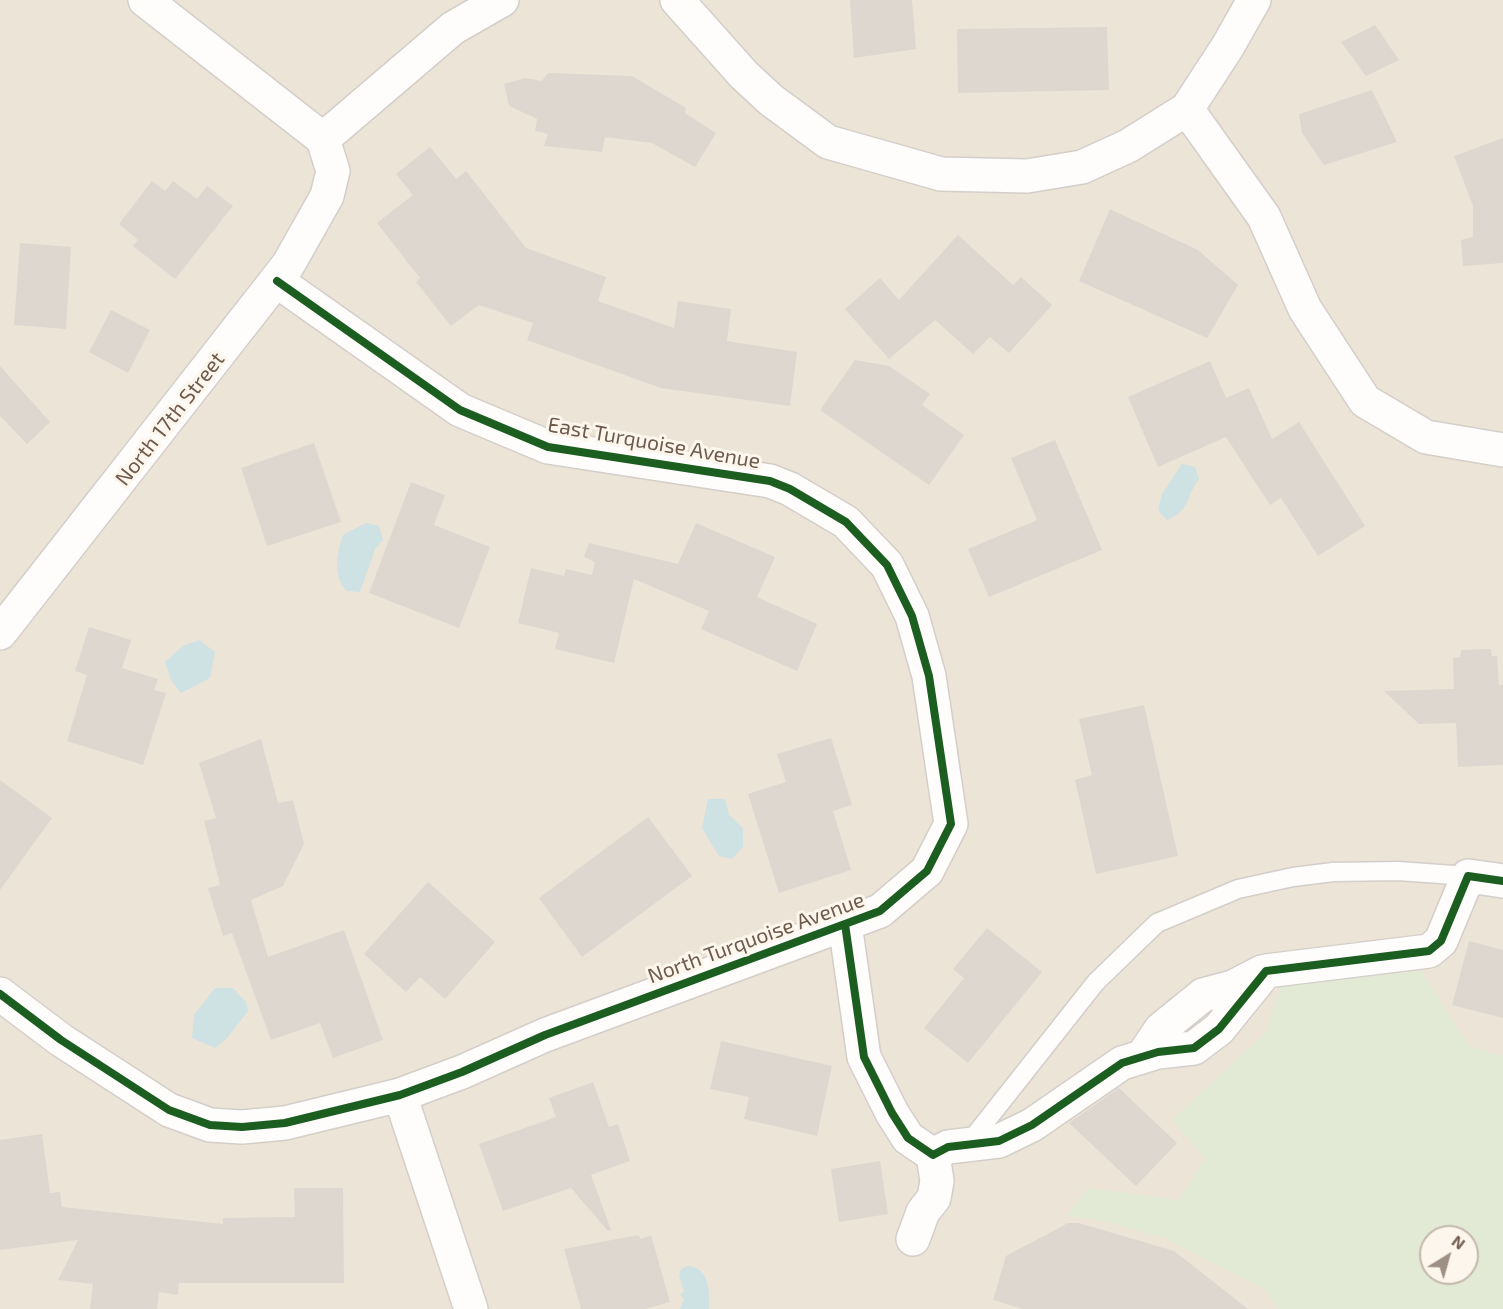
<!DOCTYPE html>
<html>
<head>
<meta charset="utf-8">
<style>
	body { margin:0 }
	#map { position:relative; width:1503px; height:1309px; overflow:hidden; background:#f5f1ea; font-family:"Exo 2",sans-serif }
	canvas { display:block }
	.north { position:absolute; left:1419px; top:1225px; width:60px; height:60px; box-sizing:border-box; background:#fcf6ec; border:2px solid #c4b8ad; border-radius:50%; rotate:37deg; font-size:16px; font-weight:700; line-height:24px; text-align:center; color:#6f5b4e }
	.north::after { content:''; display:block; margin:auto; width:21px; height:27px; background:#9e9085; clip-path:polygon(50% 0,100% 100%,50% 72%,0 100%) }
</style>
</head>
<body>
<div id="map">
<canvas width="1503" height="1309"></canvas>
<div class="north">N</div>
</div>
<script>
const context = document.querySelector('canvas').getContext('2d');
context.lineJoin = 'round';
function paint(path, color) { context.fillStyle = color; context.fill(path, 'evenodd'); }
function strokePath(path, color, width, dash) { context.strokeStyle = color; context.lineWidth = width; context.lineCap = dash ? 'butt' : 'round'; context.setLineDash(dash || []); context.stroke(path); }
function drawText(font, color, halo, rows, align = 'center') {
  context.font = font + ' "Exo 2",sans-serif'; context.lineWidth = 6; context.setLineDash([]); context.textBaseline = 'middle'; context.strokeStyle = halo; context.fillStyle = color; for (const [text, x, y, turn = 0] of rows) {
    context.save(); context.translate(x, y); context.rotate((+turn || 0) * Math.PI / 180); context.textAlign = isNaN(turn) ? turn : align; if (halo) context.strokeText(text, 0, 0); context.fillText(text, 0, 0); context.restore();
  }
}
const residential = new Path2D(`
	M0 0H1503V1309H0ZM1431 1237H1467V1273H1431Z`);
const green = new Path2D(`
	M1421 970 1468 1045 1503 1057V1309H1279L1264 1289 1164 1238 1103 1221 1066 1216 1088 1188 1179 1200 1205 1158 1172 1120 1266 1032 1281 984ZM1431 1237H1467V1273H1431Z`);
const water = new Path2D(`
	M1182 464 1195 467 1199 479C1184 498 1192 509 1167 520L1158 510 1162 494Z
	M366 523 379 526 383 540 375 549 360 592 347 591C332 577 337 553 343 535Z
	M199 640 215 652 210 678 181 693 171 680 165 662 183 646Z
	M708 799H725L729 815 743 828V847L732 859 719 856 702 828Z
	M215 988H233L246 1002 248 1011 227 1038 215 1048 192 1038 194 1015Z
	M687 1266C708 1266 711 1292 709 1309H680L684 1299 680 1294 684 1292 679 1275 681 1269Z`);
const building = new Path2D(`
	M850 0H912L916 49 854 58Z
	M1375 25 1399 60 1366 76 1341 42Z
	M1107 27 1109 90 958 93 957 29Z
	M548 73 632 76 686 108 685 113 716 133 695 167 652 143 605 137 602 152 544 146 548 134 535 131 537 119 509 106 504 84 525 78 542 81Z
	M1372 90 1397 142 1324 165 1302 133 1299 114Z
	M1503 138V263L1463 266 1461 240 1473 237V206L1454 156Z
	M430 147 456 179 466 171 526 248 606 277 598 301 674 328 678 301 731 309 727 341 797 352 790 406 661 388 527 340 533 323 479 305 451 326 416 282 420 278 377 223 413 195 396 174Z
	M152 181 165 191 173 181 197 199 207 186 233 206 175 279 133 246 138 240 119 224Z
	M1110 209 1198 250 1238 285 1207 338 1079 281Z
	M958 235 1013 285 1021 277 1052 305 1009 353 990 337 973 354 935 320 889 359 845 309 880 278 899 300Z
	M20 243 71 247 66 329 14 325Z
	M111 310 150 330 128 373 89 352Z
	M855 360 889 366 930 394 922 405 964 435 929 485 820 410Z
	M1210 361 1226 398 1249 388 1272 439 1299 422 1365 526 1318 556 1281 498 1270 505 1226 437 1158 467 1128 397Z
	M0 366 50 422 27 444 0 416Z
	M1055 440 1102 550 989 597 968 549 1037 520 1011 458Z
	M314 443 341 522 267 546 241 468Z
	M411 482 445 495 434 525 490 547 459 628 369 593Z
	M696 523 775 557 757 597 817 624 797 671 701 629 709 611 634 579 614 663 555 649 559 633 518 623 531 568 564 576 566 569 592 575 595 562 584 557 589 543 678 564Z
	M89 627 131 640 122 668 158 679 154 690 166 693 143 765 67 741 87 675 75 671Z
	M1491 649 1492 656H1497L1499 685H1503V765L1458 767 1456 723 1419 724 1384 691 1454 689 1453 658 1460 657 1461 650Z
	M1144 705 1178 856 1096 874 1075 780 1092 775 1079 719Z
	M831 738 852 805 833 811 851 870 779 893 748 794 786 782 777 754Z
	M261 739 278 803 293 800 304 844 283 886 251 900 268 957 344 930 383 1040 333 1058 320 1023 271 1040 232 933 223 936 208 888 220 885 204 821 216 818 199 763Z
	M0 780 52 818 0 890Z
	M648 817 692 876 582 957 539 898Z
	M428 882 495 942 445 999 420 977 406 992 364 954Z
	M987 928 1042 972 968 1063 924 1028 964 978 953 969Z
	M1469 941 1503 950V1018L1452 1005Z
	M721 1041 832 1066 817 1136 744 1119 749 1097 710 1089Z
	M593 1082 609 1127 618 1124 630 1161 591 1175 611 1230 608 1231 571 1188 503 1211 479 1144 556 1117 549 1098Z
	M1119 1088 1177 1143 1136 1186 1069 1123Z
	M42 1134 50 1193 60 1192 62 1207 223 1224V1218L295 1217 294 1188H343L344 1283H179L178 1295 159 1292 157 1309H90L93 1284 58 1280 78 1240 0 1250V1140Z
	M880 1161 888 1214 839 1222 831 1169Z
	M1068 1223H1079L1174 1251 1248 1309H1023L993 1300 1006 1256Z
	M638 1235 641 1239 651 1235 670 1302 645 1309H581L564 1249Z`);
const lane = new Path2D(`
	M968 1144 1096 982 1157 923 1238 889 1293 877 1333 872 1398 871 1468 876`);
const street = new Path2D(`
	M677 0 744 75 771 100 828 142 941 174 1027 176 1082 167 1128 146 1187 109 1228 46 1254 0
	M1187 109 1264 217 1305 309 1365 401 1426 437 1503 450
	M323 139 453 28 502 0
	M0 633 288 265 327 196 333 171 323 139 145 0
	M845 924 864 1057 892 1113 908 1138 933 1155 948 1147 999 1141 1032 1125 1122 1063 1158 1052 1194 1048 1219 1029 1266 971 1429 951 1441 941 1468 876 1503 881
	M0 994 61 1040 169 1110 210 1125 242 1127 285 1123 400 1095 462 1072 545 1035 880 911 927 871 951 824 929 676 912 616 887 565 846 522 790 489 770 481 548 447 460 410 277 281
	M1142 1057 1161 1029 1203 995 1233 987 1262 972
	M400 1095 471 1309
	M913 1239 923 1212 934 1198 937 1181 933 1155`);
const cycleway = new Path2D(`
	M845 924 864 1057 892 1113 908 1138 933 1155 948 1147 999 1141 1032 1125 1122 1063 1158 1052 1194 1048 1219 1029 1266 971 1429 951 1441 941 1468 876 1503 881
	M0 994 61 1040 169 1110 210 1125 242 1127 285 1123 400 1095 462 1072 545 1035 880 911 927 871 951 824 929 676 912 616 887 565 846 522 790 489 770 481 548 447 460 410 277 281`);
const streetNames = [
	["North 17th Street",170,419,-52],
	["East Turquoise Avenue",654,443,10],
	["North Turquoise Avenue",756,938,-20]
];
paint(residential, '#ede4d8');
paint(green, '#e2ead6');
paint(water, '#cee1e3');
paint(building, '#ded7d0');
strokePath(lane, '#d4cec9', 21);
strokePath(street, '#d4cec9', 36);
strokePath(lane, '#fefdfc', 18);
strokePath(street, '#fefdfc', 33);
strokePath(cycleway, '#1b5e20', 8);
drawText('21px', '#6f5b4e', '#fcf6ec', streetNames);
</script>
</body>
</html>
